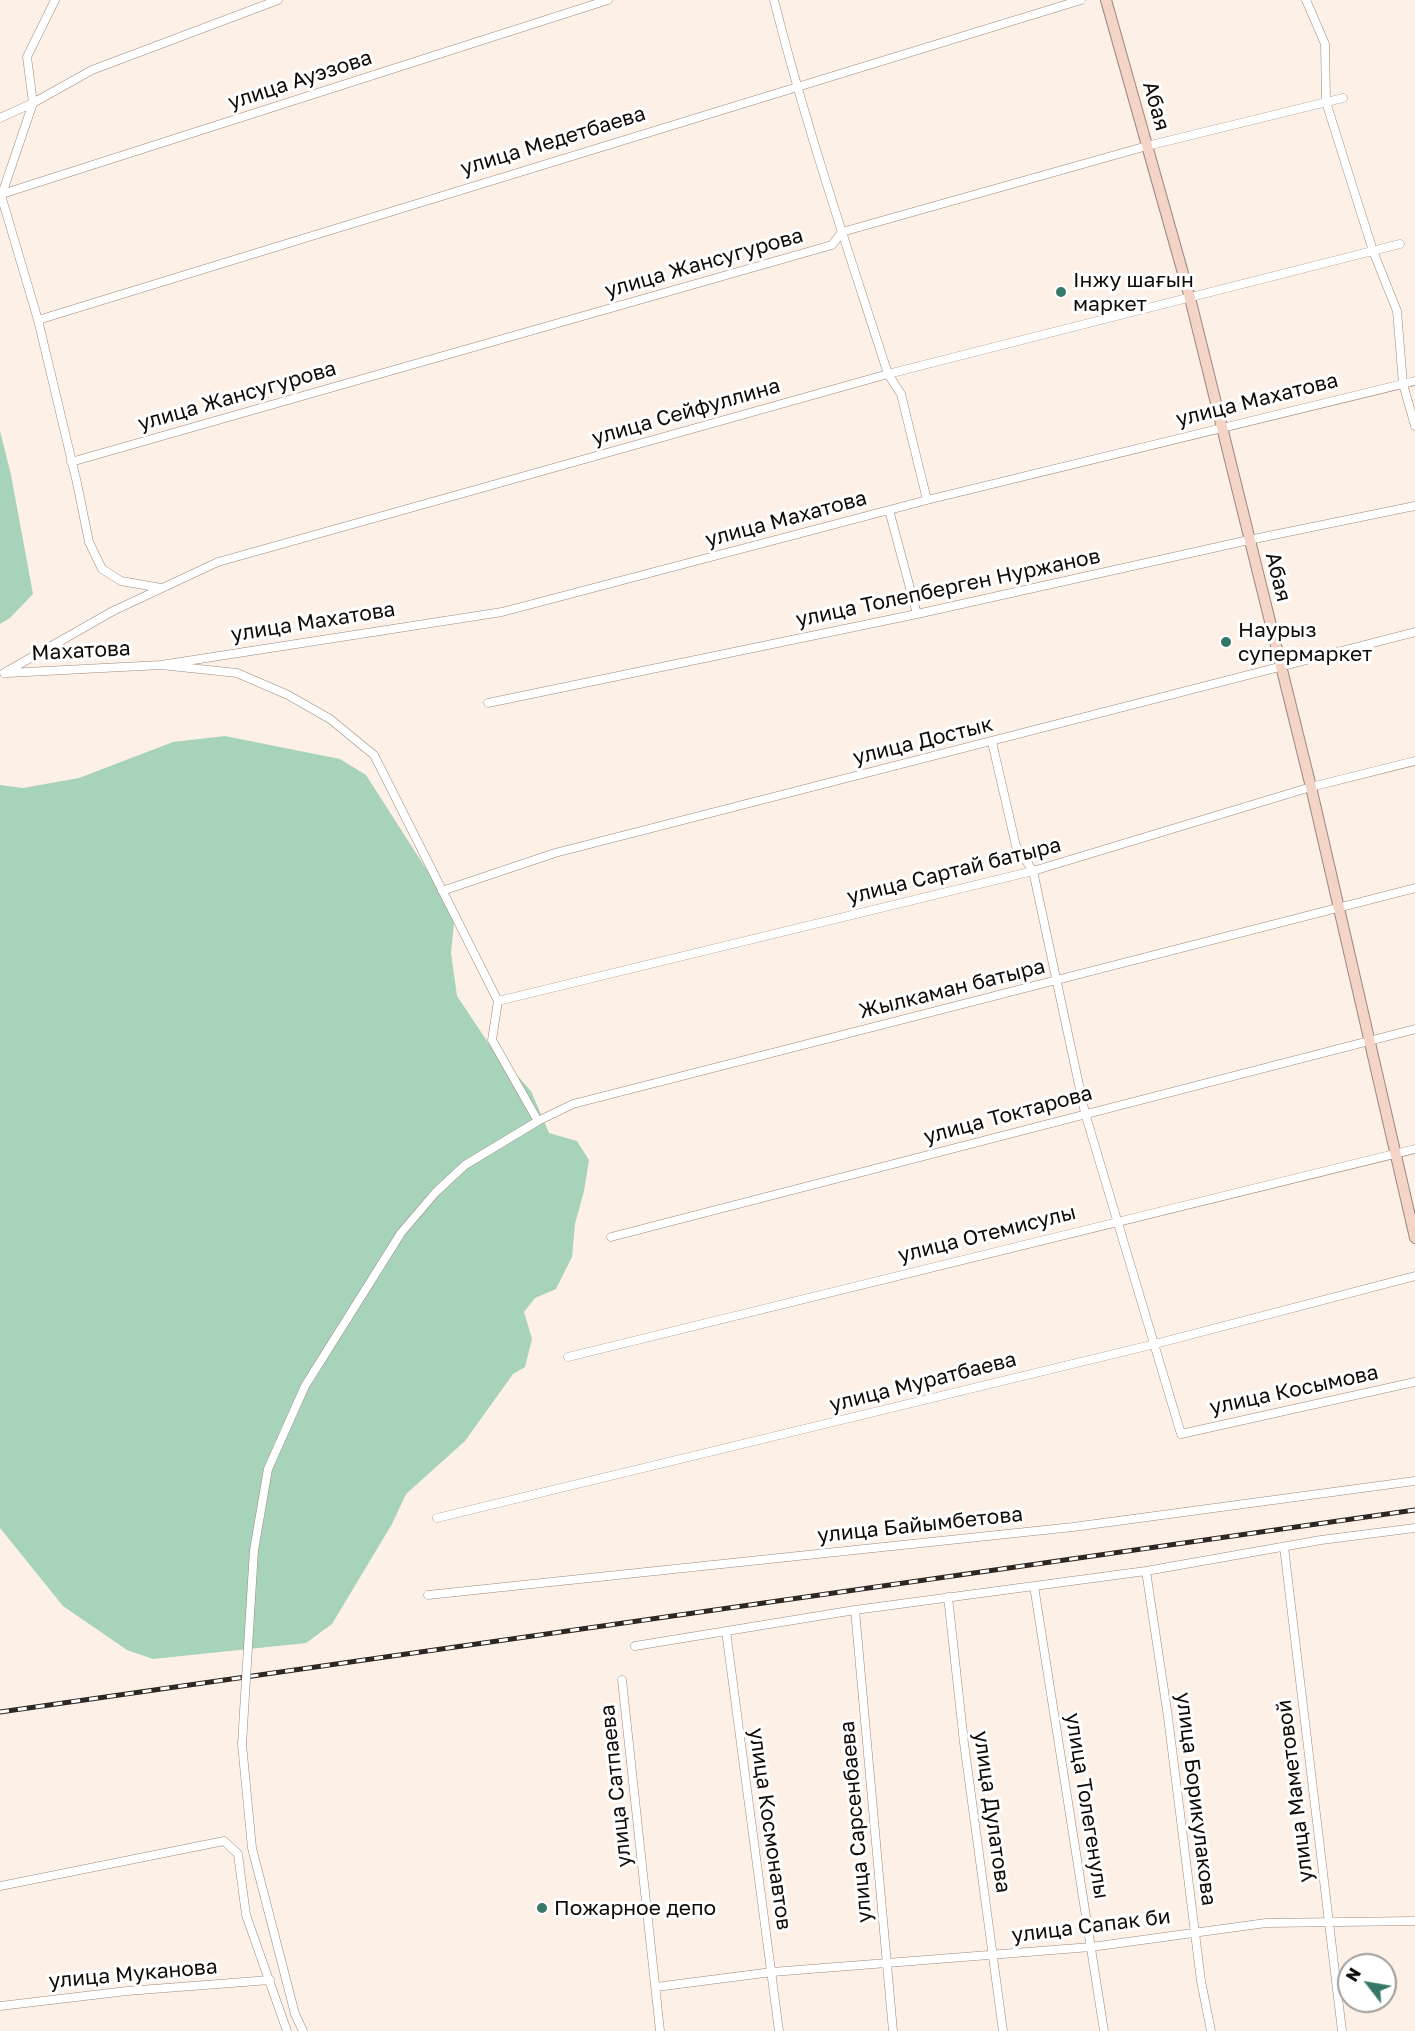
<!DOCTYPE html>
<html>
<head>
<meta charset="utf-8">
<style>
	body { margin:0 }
	#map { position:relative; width:1415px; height:2031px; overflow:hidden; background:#fcf0e7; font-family:"Golos Text",sans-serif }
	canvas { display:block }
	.north { position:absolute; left:1337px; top:1953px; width:60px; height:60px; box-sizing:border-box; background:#fff; border:2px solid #a09d9b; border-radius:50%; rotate:301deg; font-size:16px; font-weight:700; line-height:24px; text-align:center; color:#110a06 }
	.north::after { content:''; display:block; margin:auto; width:21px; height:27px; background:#367868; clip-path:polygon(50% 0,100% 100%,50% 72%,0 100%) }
</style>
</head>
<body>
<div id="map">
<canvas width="1415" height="2031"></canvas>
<div class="north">N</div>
</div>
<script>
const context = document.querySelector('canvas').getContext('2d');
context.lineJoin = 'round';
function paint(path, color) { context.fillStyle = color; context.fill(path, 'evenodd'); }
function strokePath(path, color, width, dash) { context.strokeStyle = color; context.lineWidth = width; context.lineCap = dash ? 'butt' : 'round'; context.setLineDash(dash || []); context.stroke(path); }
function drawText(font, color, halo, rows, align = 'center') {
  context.font = font + ' "Golos Text",sans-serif'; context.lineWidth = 6; context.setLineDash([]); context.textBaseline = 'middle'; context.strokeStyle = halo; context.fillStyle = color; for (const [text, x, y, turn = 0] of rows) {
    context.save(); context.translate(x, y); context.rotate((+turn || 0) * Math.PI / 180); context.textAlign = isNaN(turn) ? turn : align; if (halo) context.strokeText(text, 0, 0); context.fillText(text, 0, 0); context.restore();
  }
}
const green = new Path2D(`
	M0 431 11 475 33 594 10 618 0 624Z
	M225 736 340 759 366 775 455 914 451 953 457 996 489 1044 531 1091 549 1133 577 1141 589 1160 584 1191 575 1224 572 1257 556 1289 535 1298 524 1312 532 1339 525 1367 513 1374 465 1441 406 1494 392 1524 332 1624 306 1643 153 1659 127 1650 63 1606 0 1528V785L23 788 79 778 173 742Z`);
const street = new Path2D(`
	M774 0C806 127 848 250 888 374L901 394 927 500
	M1306 0 1325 44 1326 102 1373 251 1397 311 1403 384 1415 426
	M0 118 33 103 92 70 278 0
	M0 192 38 320 77 483 89 542 102 569 121 581 161 588
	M2 194 608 0
	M2 194 33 103 27 57 55 0
	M38 320 1081 0
	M71 462 832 245 842 232 1147 146 1343 98
	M889 510 917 614
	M161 665 237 673 288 695 330 719 374 755 498 1001 492 1040 538 1121 573 1104 1415 888
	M4 673 113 611 218 562 888 374 1400 244
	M7 673 161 665 502 612 927 500 1415 381
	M488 703 917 614 1249 540 1415 506
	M992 742 1016 846 1033 871 1085 1113 1181 1434 1415 1382
	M442 891 555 853 1415 632
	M498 1001 1033 871 1311 787 1415 761
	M611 1237 1415 1029
	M568 1357 1415 1149
	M437 1518 1155 1344 1415 1276
	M1284 1547 1342 2031
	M1146 1571 1168 1717 1201 1981 1211 2031
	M1034 1586 1104 2031
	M428 1595 1073 1527 1415 1481
	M948 1597 964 1743 1003 2031
	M251 1598 254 1550 268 1469 305 1386 401 1233 435 1193 465 1165 538 1121
	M855 1610 893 2031
	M726 1631 779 2031
	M635 1646 855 1610 1146 1571 1321 1540 1415 1528
	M622 1680 660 2031
	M242 1744 252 1848 295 2014 303 2031
	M0 1886 224 1841 238 1854 246 1915 287 2031
	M656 1987 772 1972 1091 1947 1266 1923 1415 1921
	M0 2006 127 1991 270 1980`);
const secondary = new Path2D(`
	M1106 0 1190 298 1311 787 1415 1238`);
const rail = new Path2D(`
	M0 1712 1415 1510`);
const streetBridge = new Path2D(`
	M242 1744 251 1598`);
const markers = [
	[1061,292,6,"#367868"],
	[1226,642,6,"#367868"],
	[542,1908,6,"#367868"]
];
const streetNames = [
	["улица Ауэзова",300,80,-18],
	["Абая",1156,106,74],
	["улица Медетбаева",553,141,-17],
	["улица Жансугурова",704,263,-16],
	["улица Жансугурова",237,396,-16],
	["улица Махатова",1257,400,-14],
	["улица Сейфуллина",686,412,-16],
	["улица Махатова",786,519,-15],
	["Абая",1278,577,76],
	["улица Толепберген Нуржанов",948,588,-12],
	["улица Махатова",313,622,-9],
	["Махатова",81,651,-3],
	["улица Достык",923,741,-14],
	["улица Сартай батыра",954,871,-14],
	["Жылкаман батыра",952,989,-14],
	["улица Токтарова",1008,1115,-15],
	["улица Отемисулы",987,1234,-14],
	["улица Муратбаева",923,1382,-14],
	["улица Косымова",1294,1390,-12],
	["улица Байымбетова",920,1525,-6],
	["улица Сатпаева",616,1786,-96],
	["улица Маметовой",1295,1791,-97],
	["улица Борикулакова",1196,1799,83],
	["улица Толегенулы",1087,1806,81],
	["улица Дулатова",992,1812,82],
	["улица Сарсенбаева",856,1822,-95],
	["улица Космонавтов",770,1829,82],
	["улица Сапак би",1091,1926,-7],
	["улица Муканова",133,1974,-5]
];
const poiNames = [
	["Інжу шағын",1073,280],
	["маркет",1073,304],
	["Наурыз",1238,630],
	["супермаркет",1238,654],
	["Пожарное депо",554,1908]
];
paint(green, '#a7d3ba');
strokePath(street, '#9b897b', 9);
strokePath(secondary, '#9b897b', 12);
strokePath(street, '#fff', 8);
strokePath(secondary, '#f3d4c6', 10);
strokePath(rail, '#2d2621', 5);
strokePath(rail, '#fff', 3, [9]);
strokePath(streetBridge, '#9b897b', 9, []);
strokePath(streetBridge, '#fff', 8);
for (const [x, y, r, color] of markers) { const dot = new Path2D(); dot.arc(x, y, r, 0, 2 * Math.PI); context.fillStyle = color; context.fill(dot); strokePath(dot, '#fff', 2); }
drawText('21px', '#110a06', '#fff', streetNames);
drawText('21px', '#110a06', '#fff', poiNames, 'left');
</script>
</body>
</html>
